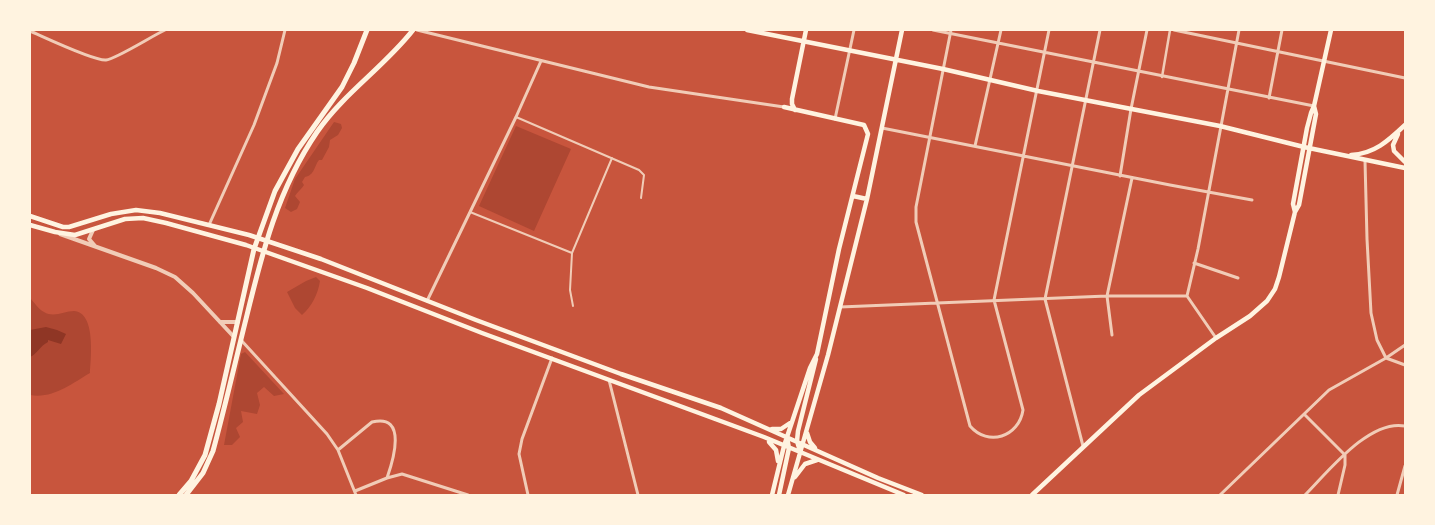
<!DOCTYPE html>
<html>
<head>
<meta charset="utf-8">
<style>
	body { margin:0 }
	#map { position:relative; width:1435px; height:525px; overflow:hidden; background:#c8553d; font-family:"Titillium Web",sans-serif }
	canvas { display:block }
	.frame { position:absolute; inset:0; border:31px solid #fff3e0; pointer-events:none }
</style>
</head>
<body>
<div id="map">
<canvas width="1435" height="525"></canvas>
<div class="frame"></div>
</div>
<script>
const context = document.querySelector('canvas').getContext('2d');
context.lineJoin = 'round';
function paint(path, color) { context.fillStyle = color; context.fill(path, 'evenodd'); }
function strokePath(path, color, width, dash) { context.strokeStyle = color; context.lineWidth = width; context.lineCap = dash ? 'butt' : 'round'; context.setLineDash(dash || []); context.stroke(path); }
const green = new Path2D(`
	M334 122 341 124 342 128 338 135 330 140 329 147 322 160H319C314 166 315 175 305 177L302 182 304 185C302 189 297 192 295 196L300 202 297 209 291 212 285 208 295 179Z
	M516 126 571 149 534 231 479 206Z
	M316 277 320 281C318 294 312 306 302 315L295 308 287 292 306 281Z
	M30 298C35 303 38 309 44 312 54 318 64 311 74 311 96 312 91 359 90 373 71 384 53 399 30 395Z
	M245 352 284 394 274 396 264 387 257 393 260 405 257 414 241 411 243 422 236 428 240 437 232 445H224L241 354Z`);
const water = new Path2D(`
	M46 327 57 330 66 334 61 344 48 340V342C40 346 37 354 30 357V330Z`);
const service = new Path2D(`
	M516 117 639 170 644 175 641 198
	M470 212 572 253
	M573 306 570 290 572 253 612 158`);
const pedestrian = new Path2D(`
	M1162 77 1170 30`);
const minor = new Path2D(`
	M417 30 649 87 784 107
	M933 30 1314 106
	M951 30 916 207V222L970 426C988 447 1019 437 1023 410L994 300 1049 30
	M1174 30 1405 78
	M30 31C44 37 94 61 106 60 116 59 152 36 165 30
	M1269 98 1282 30
	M835 119 854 30
	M882 128 1170 185 1252 200
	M975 146 1001 30
	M1365 161 1367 239 1371 313 1377 340 1386 358 1405 365
	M1120 176 1131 109 1147 30
	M209 225 254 125 277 63 285 30
	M1194 263 1238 278
	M1187 296 1198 249 1239 30
	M1187 296 1216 338
	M427 301 516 117 541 61
	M840 307 1107 296H1187
	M1112 335 1107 296 1132 178
	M241 340 327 434 338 450 356 495
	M609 380 638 495
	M1304 414 1345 455V465L1338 495
	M1083 446 1045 299 1100 30
	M338 450 372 422C408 413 393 461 387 478
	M355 491 387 478 402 474 468 495
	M528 495 519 454 522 439 552 358
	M1220 495 1329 390 1386 358 1405 345
	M1305 495C1328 472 1369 419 1405 426
	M1397 495 1405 466`);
const tertiary = new Path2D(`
	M93 230 89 239 95 246
	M60 234 156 268 175 277 193 293 234 337
	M220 322H238`);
const secondary = new Path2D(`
	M747 30 943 69 1038 91 1220 126 1304 147 1405 168
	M795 110 792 104V99L806 30
	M1398 134 1393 145 1394 151 1405 162
	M1351 155C1374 154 1388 141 1405 125
	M853 196 867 199
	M1295 212 1293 204 1307 128 1311 113 1314 106 1331 30
	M30 216 63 227H69L111 214 136 210 160 213 249 235 321 259 476 320 621 374 721 408 878 478 922 495
	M30 225 55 232 75 235 125 219 143 218 166 223 246 245 367 288 482 333 764 437 904 495
	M772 429H781L790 423
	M807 433 810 442 815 448
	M769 442 776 450 778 461
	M800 451 797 441 798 431 816 359
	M795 477 805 464 817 460
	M772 495 784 446 810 368 817 354 839 249 868 134 864 125 784 107
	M779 495 789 448 787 438
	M788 495 828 355 867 199 902 30
	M1032 495 1139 395 1216 338 1250 316 1267 301 1275 289 1279 277 1295 212 1299 205 1316 114 1314 106`);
const primary = new Path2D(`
	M179 495 191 481 205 455 219 404 254 249 275 191 298 149 342 87 354 63 367 30
	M186 495 203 473 213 451C225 407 235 363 246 319 262 253 278 189 317 132 344 93 384 67 413 30`);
paint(green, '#ae4732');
paint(water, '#8f3625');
strokePath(service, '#f1ccb7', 2);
strokePath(pedestrian, '#f1ccb7', 2.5);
strokePath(minor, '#f1ccb7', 3);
strokePath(tertiary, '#f1ccb7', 4);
strokePath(secondary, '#fff3e0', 4.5);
strokePath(primary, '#fff3e0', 5);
</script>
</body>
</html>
